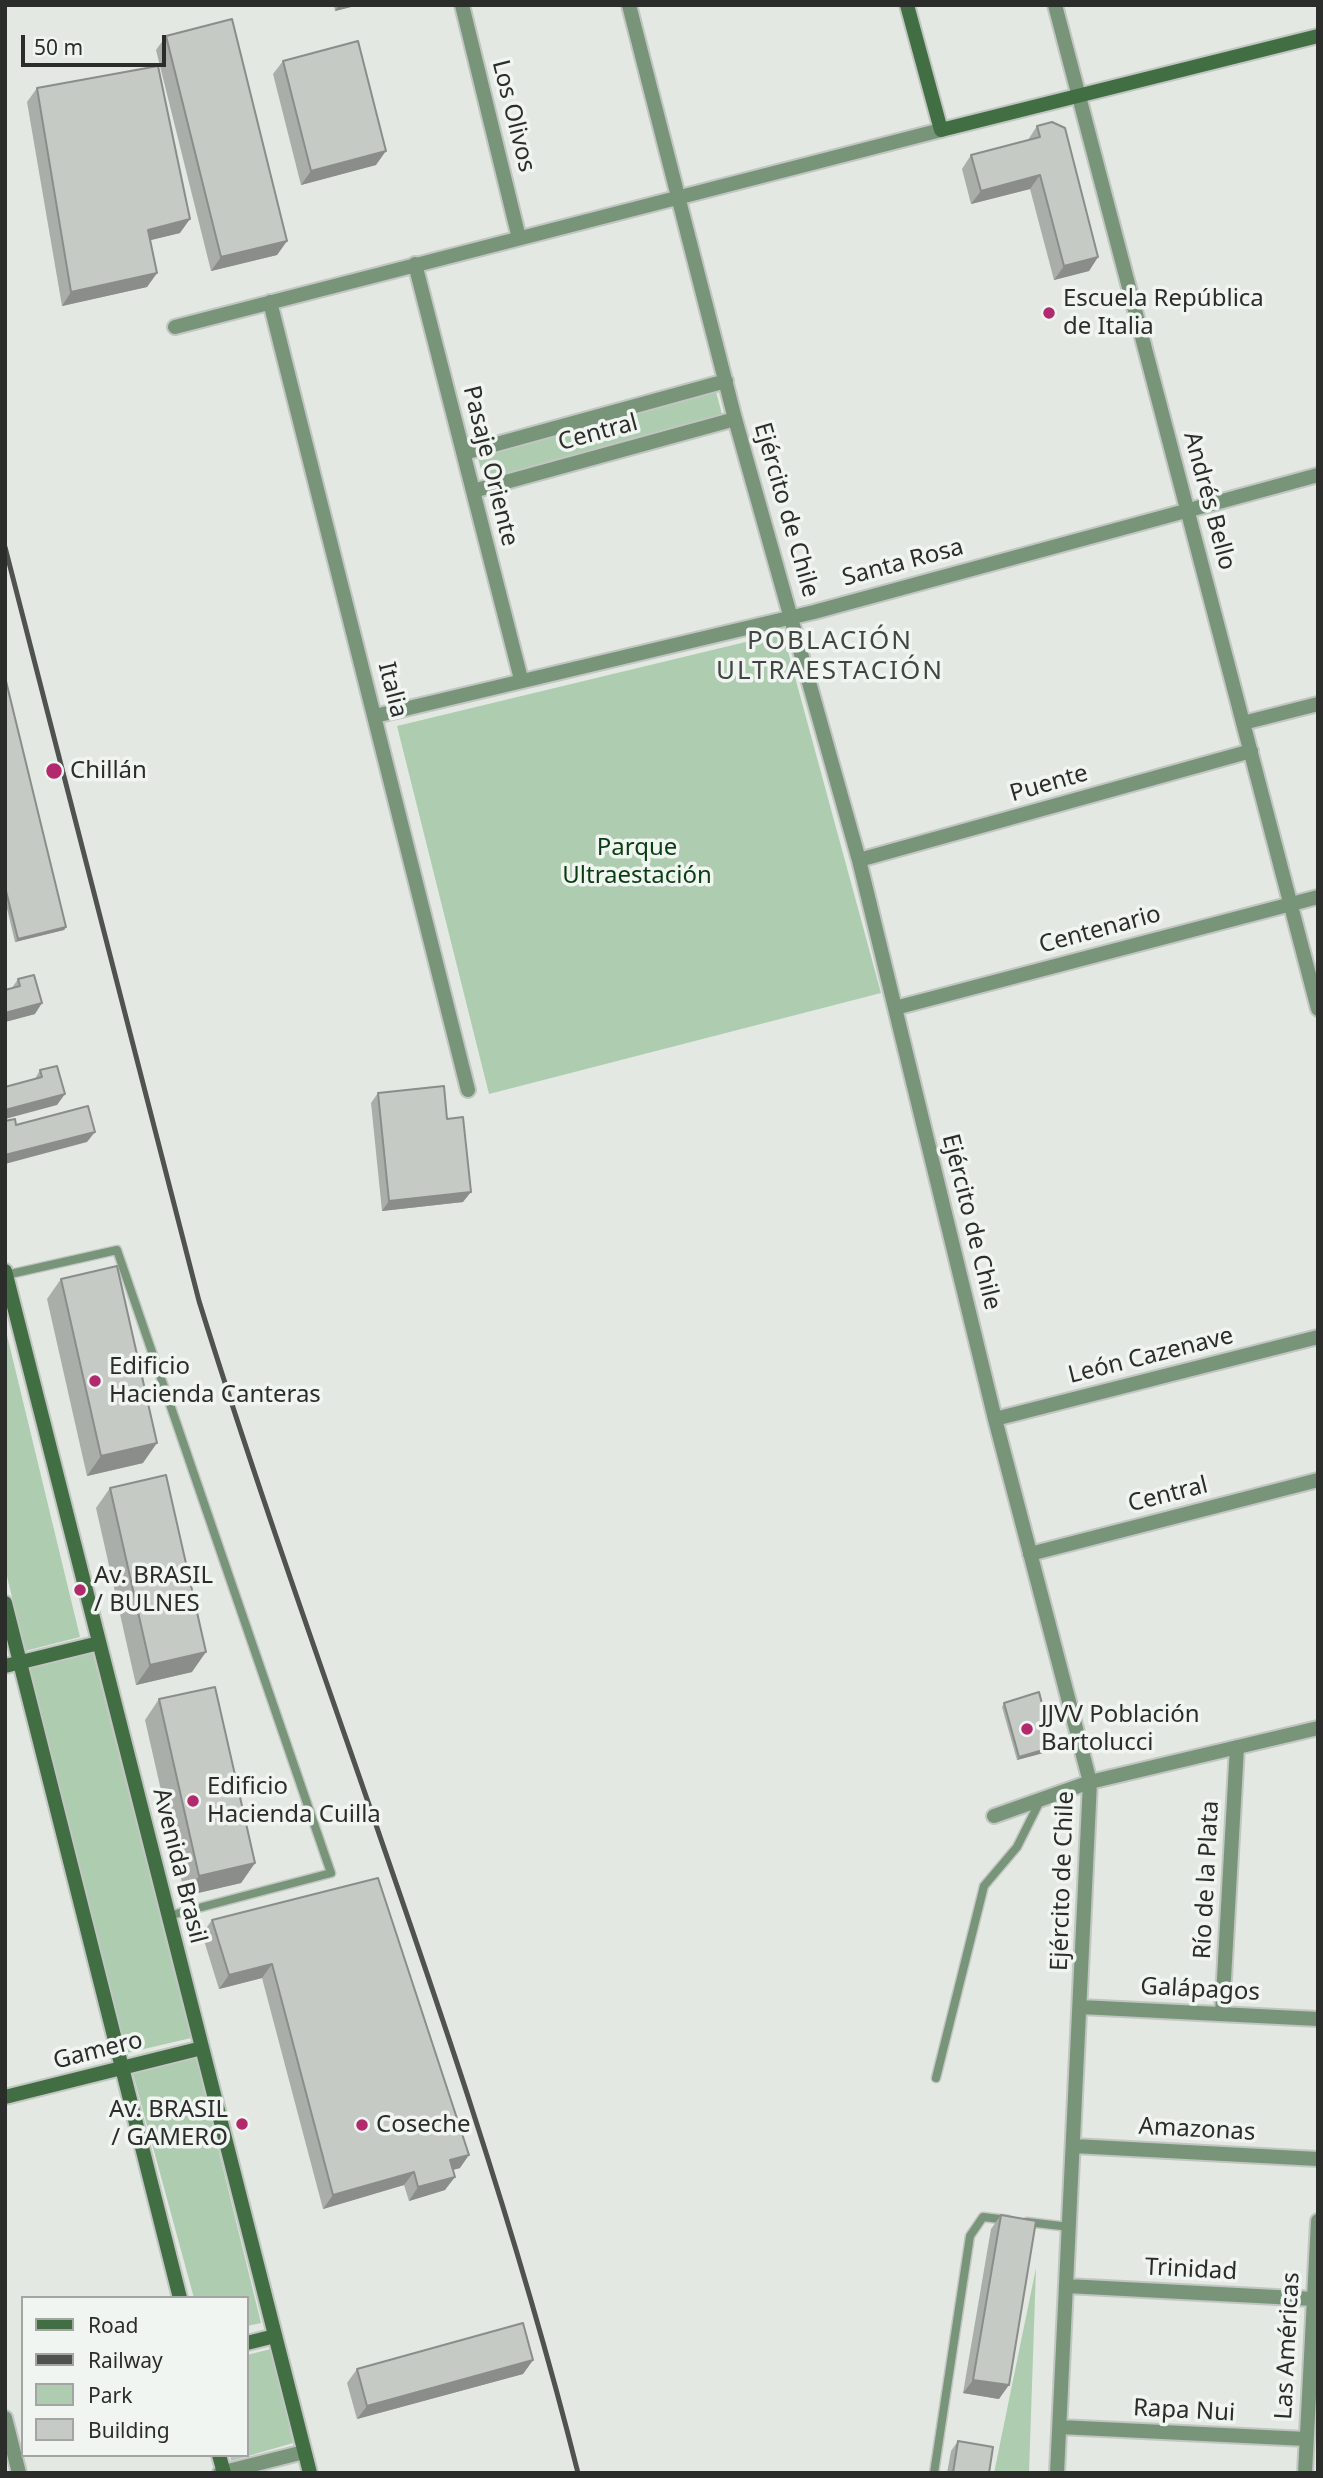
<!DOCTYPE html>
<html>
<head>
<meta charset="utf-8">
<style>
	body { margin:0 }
	#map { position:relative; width:1323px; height:2478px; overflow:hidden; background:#e3e8e3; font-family:"Noto Sans",sans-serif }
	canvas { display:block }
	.frame { position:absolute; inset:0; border:7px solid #2b2d2b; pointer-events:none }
	.legend { position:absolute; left:21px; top:2296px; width:228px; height:161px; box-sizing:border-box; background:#f1f5f1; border:2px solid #a2a5a2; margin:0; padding:9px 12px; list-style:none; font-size:21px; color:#2b2d2b }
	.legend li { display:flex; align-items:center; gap:14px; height:35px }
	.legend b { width:35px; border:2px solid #a2a5a2 }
	.scale { position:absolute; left:21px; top:35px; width:145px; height:32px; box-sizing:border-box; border:4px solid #2b2d2b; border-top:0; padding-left:9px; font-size:21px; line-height:24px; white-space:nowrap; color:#2b2d2b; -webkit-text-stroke:5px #f1f5f1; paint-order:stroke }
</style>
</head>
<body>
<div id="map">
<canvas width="1323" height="2478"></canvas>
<div class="frame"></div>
<ul class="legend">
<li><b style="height:9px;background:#426e44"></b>Road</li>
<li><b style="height:9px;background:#4f524f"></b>Railway</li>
<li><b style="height:19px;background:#aeccaf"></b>Park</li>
<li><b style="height:19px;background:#c5cac5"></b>Building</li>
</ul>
<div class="scale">50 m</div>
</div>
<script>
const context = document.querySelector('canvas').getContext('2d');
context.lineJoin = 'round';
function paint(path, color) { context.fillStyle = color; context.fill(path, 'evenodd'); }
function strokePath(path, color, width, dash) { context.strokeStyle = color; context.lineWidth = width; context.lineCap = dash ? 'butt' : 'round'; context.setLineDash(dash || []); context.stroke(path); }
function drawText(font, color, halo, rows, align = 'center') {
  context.font = font + ' "Noto Sans",sans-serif'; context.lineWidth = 7; context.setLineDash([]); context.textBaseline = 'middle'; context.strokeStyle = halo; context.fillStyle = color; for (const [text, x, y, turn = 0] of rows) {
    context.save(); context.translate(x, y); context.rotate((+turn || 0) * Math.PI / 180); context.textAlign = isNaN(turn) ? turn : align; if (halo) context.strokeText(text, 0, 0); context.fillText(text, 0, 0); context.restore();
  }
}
const green = new Path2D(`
	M716 392 723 418 485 484 478 458Z
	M783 633 881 993 489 1094 397 726Z
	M5 1327 80 1637 25 1651 5 1568Z
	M92 1650 191 2038 127 2053 29 1667Z
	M196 2058 261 2323 247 2326V2298H194L133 2074Z
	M1036 2268 1029 2473H994Z
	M271 2349 293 2443 231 2461 230 2455H247V2355Z`);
const lane = new Path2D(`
	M6 1275 117 1250 331 1873 168 1916
	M936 2078 984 1886 1017 1847 1041 1799
	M1027 2222 1070 2227
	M934 2473 970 2236 983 2217 1008 2220`);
const street = new Path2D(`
	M462 5 519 238
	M629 5 735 419 859 860 995 1419 1090 1782 1057 2473
	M1055 5 1318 1009
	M415 264 521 679
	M270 302 468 1090
	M175 327 941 130
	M464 453 726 381
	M473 491 735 419
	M375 716 814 612 1318 475
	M1243 723 1318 704
	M859 860 1251 751
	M895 1008 1318 897
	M995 1419 1318 1337
	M1030 1554 1318 1480
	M994 1816 1090 1782 1318 1728
	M1081 2007 1318 2019
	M1222 2014 1237 1747
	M1074 2146 1318 2159
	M1067 2286 1314 2299
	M5 2418 19 2473
	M1060 2427 1306 2439
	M220 2473 304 2452
	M1305 2473 1318 2221`);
const secondary = new Path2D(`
	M907 5 941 130 1318 36
	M5 1271 310 2473
	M5 1603 180 2298
	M5 1666 99 1643
	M5 2097 202 2048
	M247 2343 275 2336
	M219 2455 224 2473`);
const rail = new Path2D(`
	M5 547 199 1301C321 1693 478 2075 578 2473`);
const wall = new Path2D(`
	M334 5H359L335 11Z
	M166 36 287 241 277 255 211 271 156 50Z
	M283 61 376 165 301 185 273 74Z
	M37 88 180 233 150 240 157 273 147 287 62 306 27 102Z
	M1037 126 1098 257 1089 271 1054 280 1030 189 971 204 962 169 971 155 1028 140Z
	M5 677 66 927 64 930 15 942 5 900Z
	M18 979 35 1014 5 1022V990L12 988Z
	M40 1070 57 1105 35 1079Z
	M378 1093 447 1119 463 1202 382 1211 371 1103Z
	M61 1279 143 1463 87 1476 47 1299Z
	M110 1488 192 1672 136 1685 96 1508Z
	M159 1699 255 1863 241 1883 185 1896 145 1720Z
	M1004 1703 1053 1747 1051 1751 1017 1760 1002 1707Z
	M378 1878 460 2168 453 2170 445 2190 409 2201 404 2185 323 2209 262 1978 219 1989 202 1934 212 1920Z
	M1001 2215 999 2399 963 2393 991 2229Z
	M533 2360 523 2374 357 2419 347 2383 357 2369Z
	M958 2441 989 2473H947L951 2451Z`);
const shadedWall = new Path2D(`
	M339 5H359L335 11Z
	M386 151 376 165 301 185 311 171Z
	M1040 175 1030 189 971 204 981 191Z
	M190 219 180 233 139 243 148 230Z
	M287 241 277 255 211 271 221 257Z
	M1098 257 1089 271 1054 280 1064 266Z
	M157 273 147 287 62 306 71 292Z
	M66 927 64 930 15 942 18 939Z
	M42 1003 35 1014 5 1022V1013Z
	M65 1094 57 1105 5 1119V1110Z
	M95 1132 87 1142 5 1164V1155Z
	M471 1192 463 1202 382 1211 389 1201Z
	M157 1443 143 1463 87 1476 101 1456Z
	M206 1652 192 1672 136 1685 150 1665Z
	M1053 1747 1051 1751 1017 1760 1019 1757Z
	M255 1863 241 1883 185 1896 199 1876Z
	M272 1964 262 1978 219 1989 229 1975Z
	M469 2155 460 2168 440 2173 450 2160Z
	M414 2172 404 2185 323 2209 333 2195Z
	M455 2177 445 2190 409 2201 418 2187Z
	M533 2360 523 2374 357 2419 367 2406Z
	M973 2380 1009 2385 999 2399 963 2393Z`);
const building = new Path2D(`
	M232 19 287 241 221 257 166 36Z
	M358 41 386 151 311 171 283 61Z
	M158 66 190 219 148 230 157 273 71 292 37 88Z
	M1052 122 1065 128 1098 257 1064 266 1040 175 981 191 971 155 1040 137 1037 126Z
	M5 677 66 927 18 939 5 887Z
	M34 975 42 1003 5 1013V990L20 986 18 979Z
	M57 1066 65 1094 5 1110V1087L42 1077 40 1070Z
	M444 1086 447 1119 463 1117 471 1192 389 1201 378 1093Z
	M88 1106 95 1132 5 1155V1121L15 1119 16 1125Z
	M117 1266 157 1443 101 1456 61 1279Z
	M166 1475 206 1652 150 1665 110 1488Z
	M215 1687 255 1863 199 1876 159 1699Z
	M1039 1692 1053 1747 1019 1757 1004 1703Z
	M378 1878 469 2155 450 2160 455 2177 418 2187 414 2172 333 2195 272 1964 229 1975 212 1920Z
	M1001 2215 1036 2221 1009 2385 973 2380Z
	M523 2323 533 2360 367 2406 357 2369Z
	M958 2441 993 2447 989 2473H953Z`);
const markers = [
	[1049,313,7,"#b22a6d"],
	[54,771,9,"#b22a6d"],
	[95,1381,7,"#b22a6d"],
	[80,1590,7,"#b22a6d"],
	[1027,1729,7,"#b22a6d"],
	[193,1801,7,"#b22a6d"],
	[242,2124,7,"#b22a6d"],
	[362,2125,7,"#b22a6d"]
];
const streetNames = [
	["Los Olivos",513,116,76],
	["Central",598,433,-15],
	["Pasaje Oriente",490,466,76],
	["Andrés Bello",1209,501,75],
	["Ejército de Chile",786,510,74],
	["Santa Rosa",903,563,-15],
	["Italia",392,690,76],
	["Puente",1049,784,-16],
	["Centenario",1100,930,-15],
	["Ejército de Chile",971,1222,76],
	["León Cazenave",1151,1356,-14],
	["Central",1168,1495,-14],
	["Avenida Brasil",179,1866,76],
	["Río de la Plata",1207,1880,-87],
	["Ejército de Chile",1063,1881,-88],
	["Galápagos",1200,1990,3],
	["Gamero",98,2051,-14],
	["Amazonas",1197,2130,3],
	["Trinidad",1191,2270,3],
	["Las Américas",1288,2346,-87],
	["Rapa Nui",1184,2411,3]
];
const poiNames = [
	["Escuela República",1063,299],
	["de Italia",1063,327],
	["Chillán",70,771],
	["Edificio",109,1367],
	["Hacienda Canteras",109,1395],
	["Av. BRASIL",94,1576],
	["/ BULNES",94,1604],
	["JJVV Población",1041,1715],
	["Bartolucci",1041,1743],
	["Edificio",207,1787],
	["Hacienda Cuilla",207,1815],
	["Av. BRASIL",228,2110,"right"],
	["/ GAMERO",228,2138,"right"],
	["Coseche",376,2125]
];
const parkNames = [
	["Parque",637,848],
	["Ultraestación",637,876]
];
const neighbourhoodNames = [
	["POBLACIÓN",830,642],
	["ULTRAESTACIÓN",830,672]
];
paint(green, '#aeccaf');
strokePath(lane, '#c2c6c2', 11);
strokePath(street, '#c2c6c2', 18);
strokePath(secondary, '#c2c6c2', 18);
strokePath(lane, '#789579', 8);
strokePath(street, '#789579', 14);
strokePath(secondary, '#426e44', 14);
strokePath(rail, '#4f524f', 5);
paint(wall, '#a9aea9');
paint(shadedWall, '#8a8d8a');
paint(building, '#c5cac5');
strokePath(building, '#8a8d8a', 2);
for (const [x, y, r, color] of markers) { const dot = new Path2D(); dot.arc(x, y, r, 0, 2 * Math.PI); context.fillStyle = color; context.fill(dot); strokePath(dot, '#f1f5f1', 2.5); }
drawText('24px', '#2b2d2b', '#f1f5f1', streetNames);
drawText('24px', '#2b2d2b', '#f1f5f1', poiNames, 'left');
drawText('24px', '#093d12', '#f1f5f1', parkNames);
context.letterSpacing = '2px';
drawText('26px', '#424642', '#f1f5f1', neighbourhoodNames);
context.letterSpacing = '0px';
</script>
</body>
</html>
